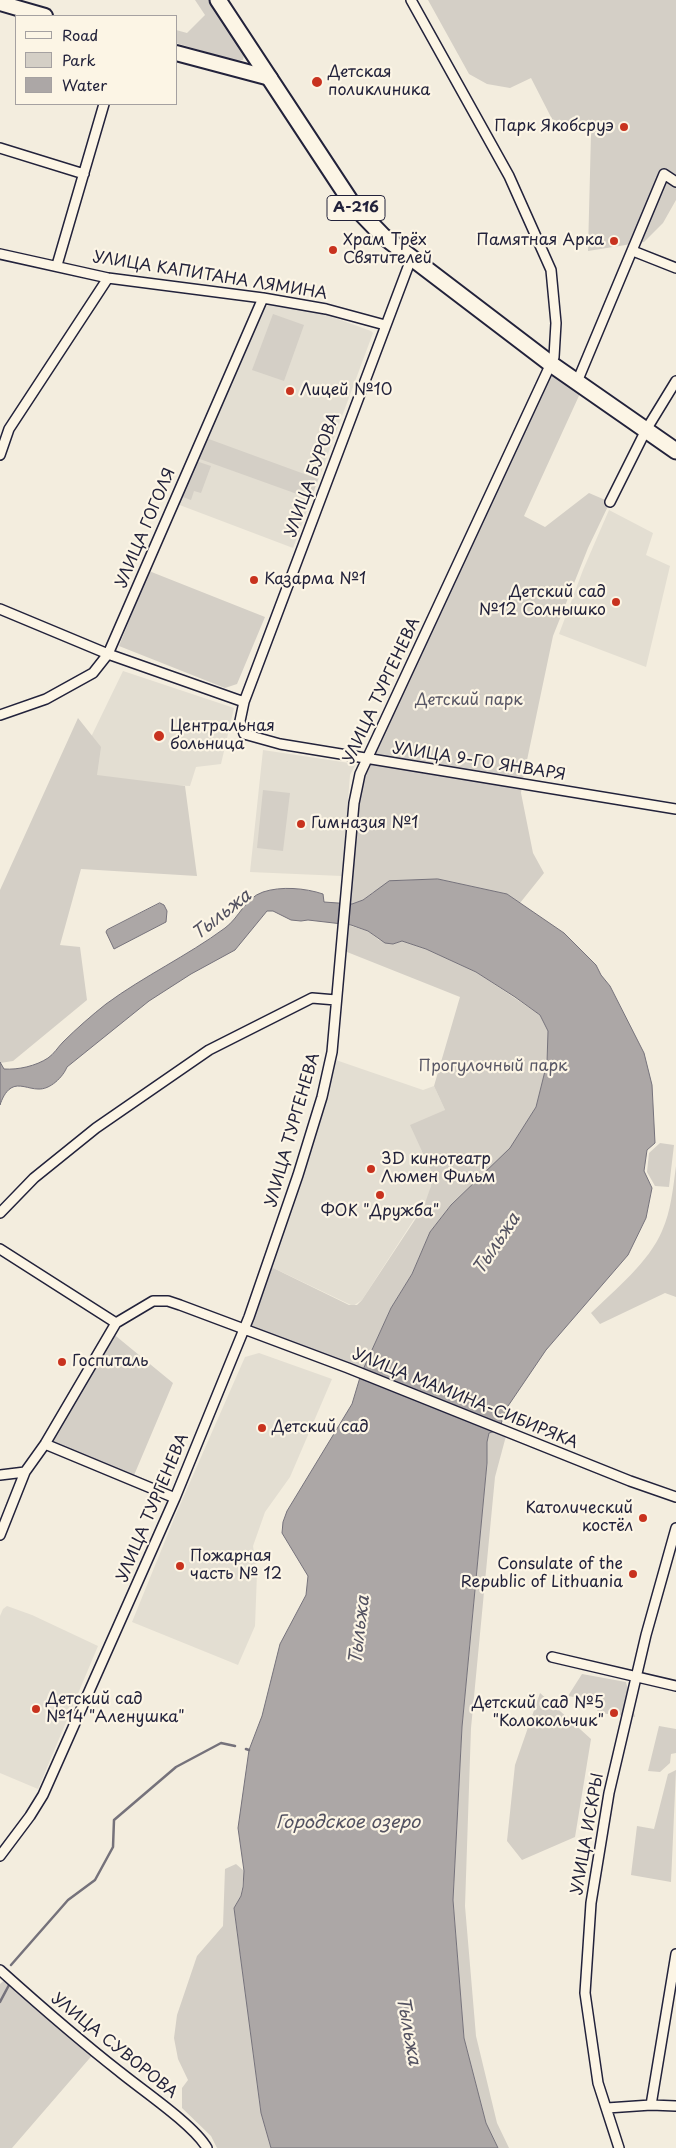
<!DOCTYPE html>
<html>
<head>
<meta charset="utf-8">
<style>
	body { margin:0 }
	#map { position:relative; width:676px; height:2148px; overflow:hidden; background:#f3edde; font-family:"Playpen Sans",sans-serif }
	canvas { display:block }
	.legend { position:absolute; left:15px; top:15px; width:162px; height:90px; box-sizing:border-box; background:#fcf5e5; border:1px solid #a5a1a1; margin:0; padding:6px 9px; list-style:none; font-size:15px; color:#22223b }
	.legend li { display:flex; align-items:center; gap:10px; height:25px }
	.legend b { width:25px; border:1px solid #a5a1a1 }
</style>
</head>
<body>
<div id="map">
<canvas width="676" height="2148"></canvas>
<ul class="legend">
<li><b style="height:6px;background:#fcf5e5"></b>Road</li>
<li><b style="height:14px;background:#d4cfc6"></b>Park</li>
<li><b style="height:14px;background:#aca7a6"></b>Water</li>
</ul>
</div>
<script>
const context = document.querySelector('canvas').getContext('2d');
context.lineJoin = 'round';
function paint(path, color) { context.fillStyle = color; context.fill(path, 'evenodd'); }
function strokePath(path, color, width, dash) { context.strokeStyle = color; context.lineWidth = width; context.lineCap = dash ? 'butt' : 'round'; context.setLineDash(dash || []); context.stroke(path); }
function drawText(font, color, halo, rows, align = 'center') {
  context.font = font + ' "Playpen Sans",sans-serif'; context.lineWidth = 4.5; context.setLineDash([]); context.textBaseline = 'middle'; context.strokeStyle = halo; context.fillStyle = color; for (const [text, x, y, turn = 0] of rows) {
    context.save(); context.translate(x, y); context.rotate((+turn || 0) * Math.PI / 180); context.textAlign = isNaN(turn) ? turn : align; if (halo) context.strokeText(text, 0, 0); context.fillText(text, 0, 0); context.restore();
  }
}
const built = new Path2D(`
	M274 302 324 314 371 331 373 333 293 548 177 504 265 307Z
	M609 510 653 533 646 555 670 566 646 667 559 634 583 570Z
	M123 671 234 708 221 764 196 767 190 786 87 781 76 768Z
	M263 750 356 764 350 775 342 876 250 872Z
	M330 1058 423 1090 434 1086 445 1110 426 1156 432 1173 431 1186 429 1196 362 1300 353 1306 267 1265Z
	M259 1353 332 1379 290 1477 265 1512 253 1546 257 1573 255 1626 238 1665 132 1622 176 1514 245 1357Z
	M7 1606 32 1615 98 1646 38 1789 0 1773V1616L3 1609Z`);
const green = new Path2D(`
	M195 0H209L244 55 243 60 236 61 176 43V30L187 33 205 15Z
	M428 0H676V200L663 223 644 242 588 251 591 134 552 119 531 78 510 88 487 84 469 74Z
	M273 314 304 325 284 381 252 370Z
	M551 364 583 387 524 516 545 527 589 493 610 502 588 548 553 636 522 784 521 793 533 853 544 873 520 903 507 894 438 879 373 892 363 900 352 904 346 903 360 774Z
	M206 438 318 479 311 499 197 458Z
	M196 461 211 466 201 493 194 491 191 500 180 496Z
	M149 571 265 617 237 684 225 688 119 646Z
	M78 718 101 747 97 775 185 786 197 876 81 869 60 945 80 947 87 1000 13 1061 0 1063V890Z
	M263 790 290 793 283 851 257 848Z
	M344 924 368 931 379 940 393 944 402 941 426 949 476 972 540 1015 548 1031 547 1063 536 1107 511 1148 451 1205 430 1232 412 1274 391 1308 361 1374 243 1330 267 1265 349 1305H357L362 1300 424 1206 431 1186 432 1173 410 1125 445 1110 434 1086 460 997 342 950Z
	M660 1143 674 1145 669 1187 655 1186 647 1172 649 1153Z
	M676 1166V1297L665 1293 600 1324 591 1313C615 1290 649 1262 662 1231 671 1211 673 1188 676 1166Z
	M111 1332 173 1383 132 1480 45 1444Z
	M499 1430 506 1433V1436L495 1477 471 1728 465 1906 476 2036 497 2123 509 2148H498L486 2123 464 2038 453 1900 462 1727 487 1463V1442L489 1433Z
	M582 1674 626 1682 635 1717 599 1713 591 1700 568 1696Z
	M540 1693 591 1739 575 1837 522 1860 507 1841 515 1765Z
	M659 1726 676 1729V1753L671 1754 670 1763 660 1772 648 1771Z
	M676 1770 671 1882 631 1875 637 1826 654 1829 668 1774Z
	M236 1864 244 1871 241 1896 234 1908 236 1923 261 2113 271 2148H217L211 2136 182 2108V2088L188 2080 178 2059 174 2038 177 2015 197 1956 223 1926 225 1869Z
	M8 1977 95 2052 12 2148H0V1984Z`);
const water = new Path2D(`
	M438 879 507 894 564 933 596 965 601 975 610 986 644 1053 652 1085 655 1143 647 1150 644 1171 652 1188 646 1218 628 1255 546 1350 506 1409 499 1430 489 1433 487 1442V1463L462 1727 453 1900 464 2038 486 2123 498 2148H271L261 2113 234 1908 241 1896 243 1887 244 1871 238 1828 249 1750 262 1716 280 1644 306 1595 308 1576 282 1533 283 1522 287 1511 352 1404 361 1374 391 1308 412 1274 430 1232 451 1205 510 1148 536 1107 547 1063 548 1031 540 1015 515 997 476 972 426 949 402 941 393 944 385 943 368 931 351 925 308 920 301 921 291 920 273 911H267L235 950 191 974 149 1001 67 1067C63 1077 50 1090 38 1089 29 1089 19 1083 11 1088 5 1092 2 1099 0 1105V1062L4 1069C18 1070 36 1066 48 1058 54 1054 58 1047 63 1042 76 1029 92 1015 106 1004 144 976 187 956 225 928 239 918 245 898 263 892 281 886 305 888 323 894L324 902 352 904 363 900 389 881Z
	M160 903 164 905 167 911 166 922 114 949 106 932 107 930Z`);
const stream = new Path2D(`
	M246 1749 249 1750
	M11 1965 68 1900 95 1880 113 1847 114 1820 176 1767 221 1743 235 1746
	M0 2002 9 1985`);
const street = new Path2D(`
	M0 148 84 174
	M633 251 676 268
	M0 254 108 278 263 298 326 309 385 325
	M411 259 244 702 240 721 244 734 280 744 676 809
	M57 265 104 104
	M577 382 664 174 676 182
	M0 455 9 429 108 278
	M610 502 646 430 676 381
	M0 609 108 654 244 702
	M0 715 46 699 93 673 108 654 263 298
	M0 1213 34 1178 96 1128 209 1050 312 998 336 1000
	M0 1249 116 1323
	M45 1444 175 1498
	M0 1475 25 1472
	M0 1535 25 1472 45 1444 116 1323 153 1301H168L180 1305 348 1368 630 1481 676 1497
	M552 1657 676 1686
	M0 1856 30 1816 43 1795 175 1498 249 1317 298 1175 322 1097 332 1052 354 803 360 774 554 357 556 323 551 270 509 176 411 0
	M0 1970C39 2005 79 2040 120 2072 142 2090 194 2125 207 2148
	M651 2105 676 2106
	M607 2108 651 2105 676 1954
	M619 2148 598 2083 585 1993 591 1903 609 1793 646 1635 676 1528`);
const secondary = new Path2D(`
	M0 3 45 16
	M176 53 270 78`);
const primary = new Path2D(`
	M218 0 353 205 383 236 551 364 676 451`);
const markers = [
	[317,82,6,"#c8321e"],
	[624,127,5,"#c8321e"],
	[614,241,5,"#c8321e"],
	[333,250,5,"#c8321e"],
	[290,391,5,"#c8321e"],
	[254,580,5,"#c8321e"],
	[616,602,5,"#c8321e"],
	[159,736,6,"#c8321e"],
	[301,824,5,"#c8321e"],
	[371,1169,5,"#c8321e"],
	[380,1195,5,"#c8321e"],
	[62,1362,5,"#c8321e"],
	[262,1428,5,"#c8321e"],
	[643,1518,5,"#c8321e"],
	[180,1566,5,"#c8321e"],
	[633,1574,5,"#c8321e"],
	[36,1709,5,"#c8321e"],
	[614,1713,5,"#c8321e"]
];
const shields = [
	[356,208,58]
];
const shieldNames = [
	["А-216",356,208]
];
const poiNames = [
	["Детская",328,73],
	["поликлиника",328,91],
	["Парк Якобсруэ",614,127,"right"],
	["Храм Трёх",343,241],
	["Святителей",343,259],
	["Памятная Арка",604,241,"right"],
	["Лицей №10",300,391],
	["Казарма №1",264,580],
	["Детский сад",606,593,"right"],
	["№12 Солнышко",606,611,"right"],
	["Центральная",170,727],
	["больница",170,745],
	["Гимназия №1",311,824],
	["3D кинотеатр",381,1160],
	["Люмен Фильм",381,1178],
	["ФОК \"Дружба\"",380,1212,"center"],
	["Госпиталь",72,1362],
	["Детский сад",272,1428],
	["Католический",633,1509,"right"],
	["костёл",633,1527,"right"],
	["Пожарная",190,1557],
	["часть № 12",190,1575],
	["Consulate of the",623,1565,"right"],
	["Republic of Lithuania",623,1583,"right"],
	["Детский сад",46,1700],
	["№14 \"Аленушка\"",46,1718],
	["Детский сад №5",604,1704,"right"],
	["\"Колокольчик\"",604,1722,"right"]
];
const streetNames = [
	["УЛИЦА КАПИТАНА ЛЯМИНА",210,276,9],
	["УЛИЦА БУРОВА",313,475,-70],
	["УЛИЦА ГОГОЛЯ",146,528,-67],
	["УЛИЦА ТУРГЕНЕВА",382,691,-65],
	["УЛИЦА 9-ГО ЯНВАРЯ",479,762,9],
	["УЛИЦА ТУРГЕНЕВА",293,1130,-74],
	["УЛИЦА МАМИНА-СИБИРЯКА",465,1399,22],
	["УЛИЦА ТУРГЕНЕВА",153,1508,-67],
	["УЛИЦА ИСКРЫ",588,1834,-80],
	["УЛИЦА СУВОРОВА",114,2046,39]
];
const parkNames = [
	["Детский парк",469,701],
	["Прогулочный парк",493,1067]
];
const waterNames = [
	["Тыльжа",222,915,-38],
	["Тыльжа",497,1244,-56],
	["Тыльжа",360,1630,-83],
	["Городское озеро",348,1823],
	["Тыльжа",408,2031,80]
];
paint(built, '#e3ded2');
paint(green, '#d4cfc6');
paint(water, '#aca7a6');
strokePath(water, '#75727b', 1);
strokePath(stream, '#75727b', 2.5);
strokePath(street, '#22223b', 12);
strokePath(secondary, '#22223b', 18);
strokePath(primary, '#22223b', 19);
strokePath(street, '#fcf5e5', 9);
strokePath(secondary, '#fcf5e5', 14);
strokePath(primary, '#fcf5e5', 15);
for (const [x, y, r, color] of markers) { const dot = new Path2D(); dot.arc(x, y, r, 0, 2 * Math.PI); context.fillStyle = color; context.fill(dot); strokePath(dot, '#fcf5e5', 2); }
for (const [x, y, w] of shields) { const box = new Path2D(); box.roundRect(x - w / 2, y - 12.5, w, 25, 4); context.fillStyle = '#fcf5e5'; context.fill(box); strokePath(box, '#22223b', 1); }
drawText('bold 15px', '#22223b', null, shieldNames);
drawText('16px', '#22223b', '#fcf5e5', poiNames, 'left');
drawText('16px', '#22223b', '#fcf5e5', streetNames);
drawText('16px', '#575665', '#fcf5e5', parkNames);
drawText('italic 18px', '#525160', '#fcf5e5', waterNames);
</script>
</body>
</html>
